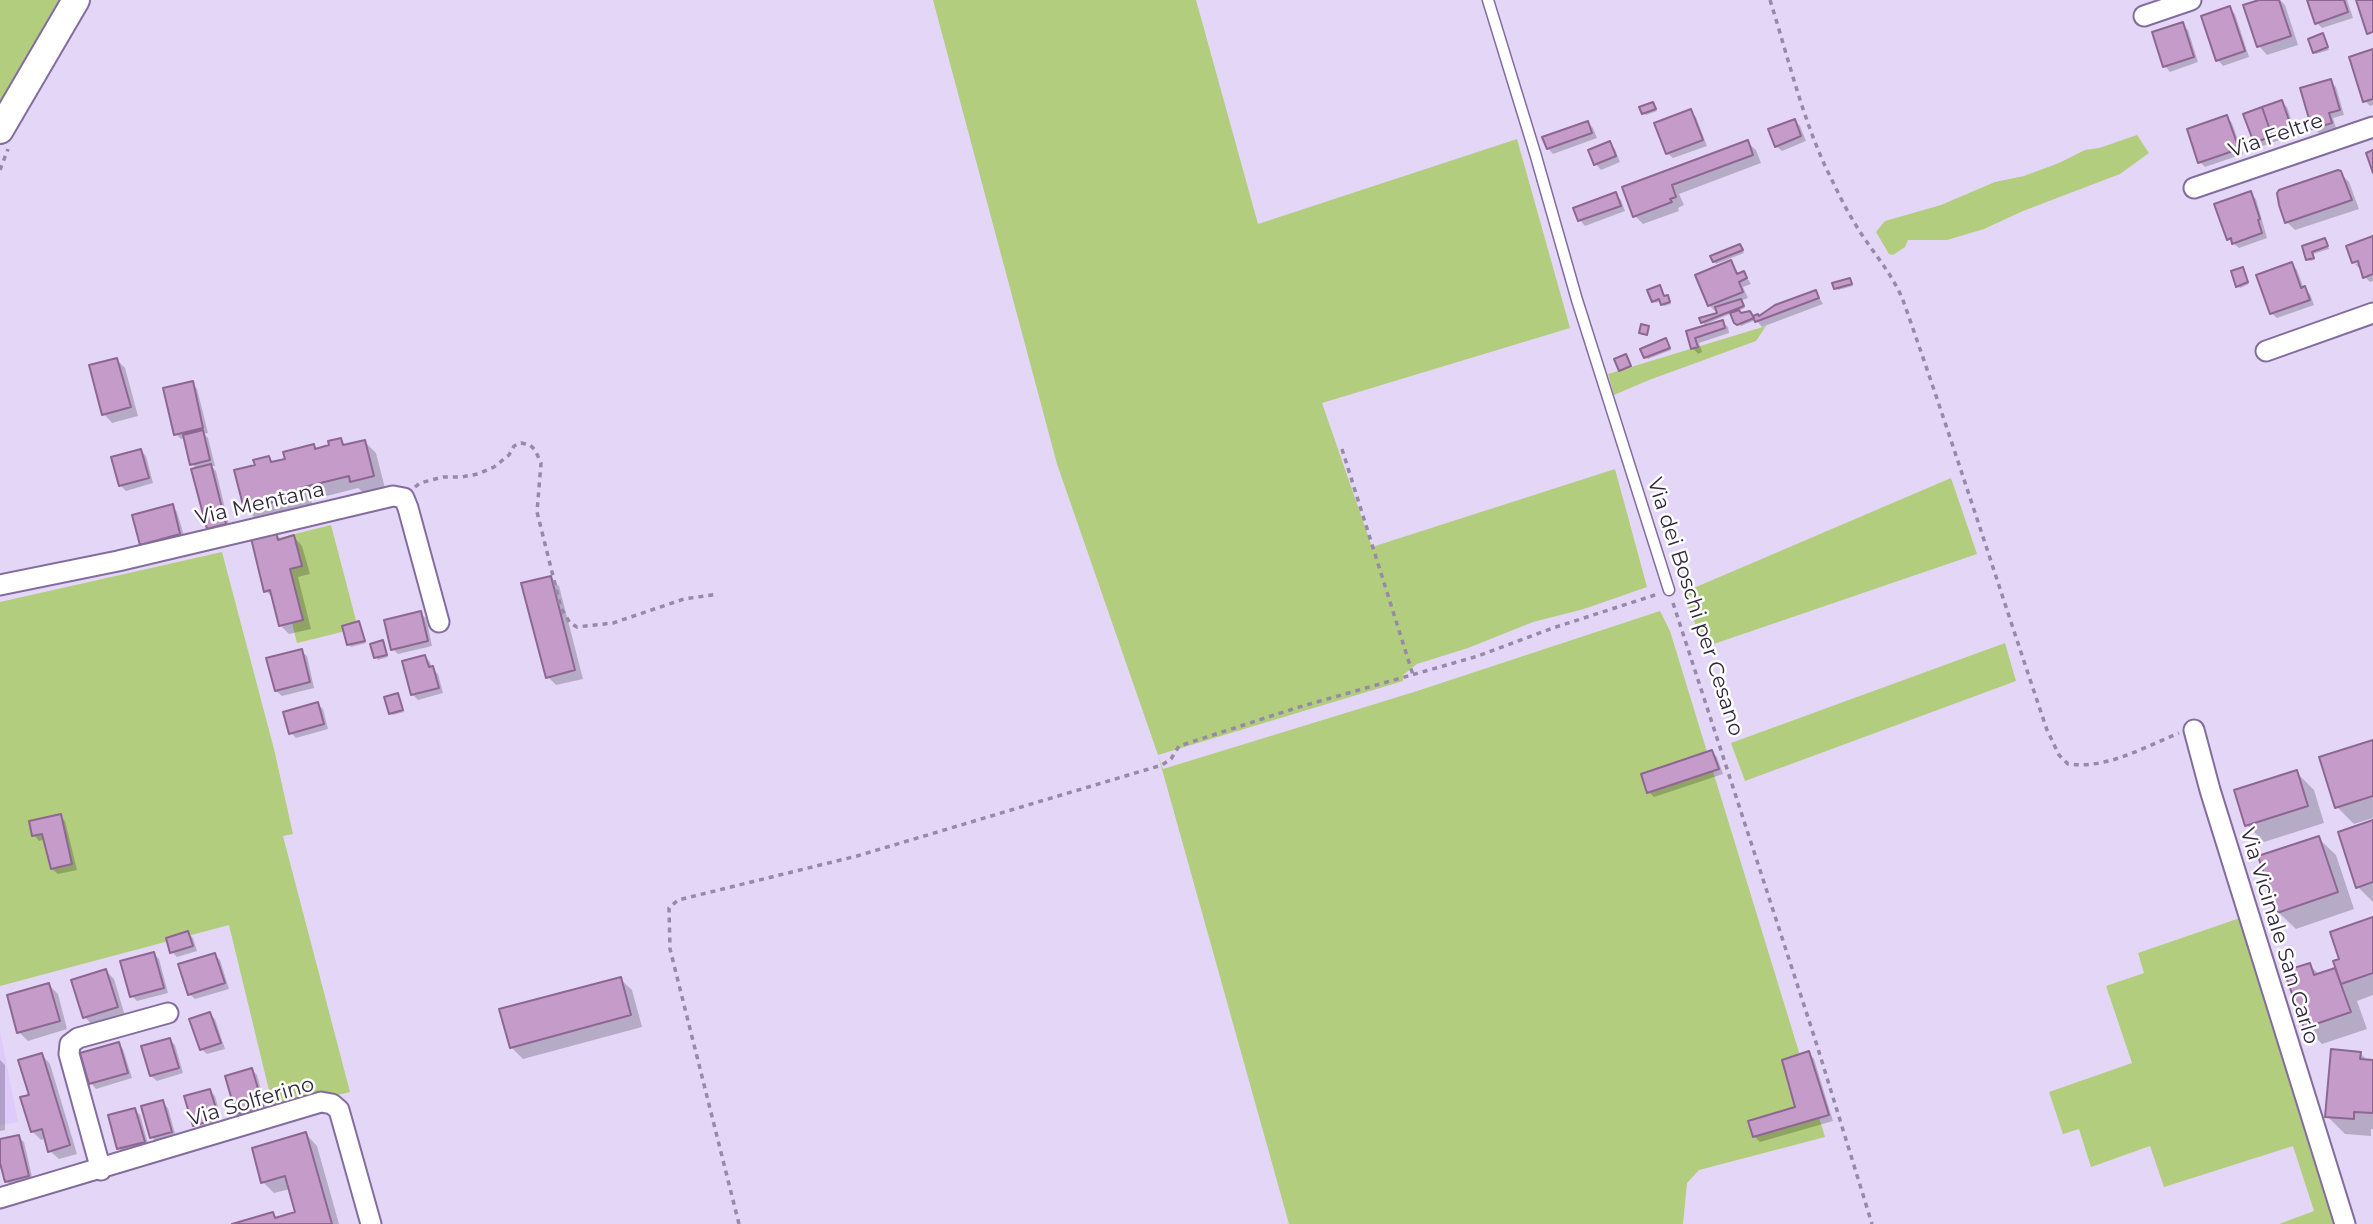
<!DOCTYPE html>
<html>
<head>
<meta charset="utf-8">
<style>
	body { margin:0 }
	canvas { display:block; background:#e4d6f7 }
</style>
</head>
<body>
<canvas width="2373" height="1224"></canvas>
<script>
const context = document.querySelector('canvas').getContext('2d');
context.lineJoin = 'round';
function paint(path, color) { context.fillStyle = color; context.fill(path, 'evenodd'); }
function strokePath(path, color, width, dash) { context.strokeStyle = color; context.lineWidth = width; context.lineCap = dash ? 'butt' : 'round'; context.setLineDash(dash || []); context.stroke(path); }
function drawText(font, color, halo, rows, align = 'center') {
  context.font = font + ' Montserrat,sans-serif'; context.lineWidth = 5; context.setLineDash([]); context.textBaseline = 'middle'; context.strokeStyle = halo; context.fillStyle = color; for (const [text, x, y, turn = 0] of rows) {
    context.save(); context.translate(x, y); context.rotate((+turn || 0) * Math.PI / 180); context.textAlign = isNaN(turn) ? turn : align; if (halo) context.strokeText(text, 0, 0); context.fillText(text, 0, 0); context.restore();
  }
}
const built = new Path2D(`
	M0 1031 18 1122 0 1125Z`);
const green = new Path2D(`
	M0 0H62L0 103Z
	M933 0H1196L1258 224 1517 139 1570 328 1322 403 1372 547 1615 469 1647 587 1584 609 1533 622 1468 648 1417 664 1403 675V681L1158 755 1163 769 1414 692 1660 611 1670 631 1825 1137 1699 1170 1687 1183 1683 1224H1289L1158 755 1057 464Z
	M2137 135 2149 153 2120 174 2023 211 1984 229 1947 240H1908L1905 247 1893 255 1889 254 1876 232 1885 221 1941 205 1995 182 2024 176 2059 163 2085 150 2099 148Z
	M1766 326 1756 341 1649 380 1614 395 1608 374Z
	M1951 478 1977 554 1702 648 1694 620 1682 593Z
	M331 525 358 628 297 643 271 540Z
	M222 552 274 749 293 834 283 836 350 1092 274 1111 229 925 0 986V602Z
	M2005 643 2016 681 1745 781 1731 743Z
	M2240 918 2338 1224H2279L2314 1211 2293 1146 2164 1187 2150 1146 2091 1167 2079 1129 2063 1134 2049 1092 2132 1063 2106 986 2144 973 2138 953Z`);
const shadow = new Path2D(`
	M2264 0H2280L2285 5 2298 45 2267 55 2259 46Z
	M2309 0H2347L2353 18 2322 28 2317 23Z
	M2229 8 2235 14 2249 57 2223 66 2218 60Z
	M2182 24 2188 30 2198 62 2170 72 2165 66Z
	M2323 35 2329 50 2316 54 2314 52Z
	M2373 51V105L2370 106 2365 101Z
	M2330 81 2336 87 2344 115 2333 118 2336 128 2319 133 2313 128Z
	M2281 102 2287 107 2296 134 2260 147 2255 142Z
	M1653 104 1657 111 1646 115 1643 113Z
	M1691 111 1696 117 1707 146 1673 158 1667 153Z
	M2227 117 2232 123 2243 154 2205 167 2200 162Z
	M1795 121 1800 126 1806 141 1782 151 1776 146Z
	M1588 123 1593 128 1597 138 1553 154 1548 148Z
	M1747 142 1756 150 1761 163 1679 194 1684 205 1678 208 1679 211 1643 224 1635 216 1624 188Z
	M1610 143 1615 149 1620 162 1601 170 1596 164Z
	M2340 173 2349 182 2359 209 2295 230 2287 222Z
	M2250 193 2256 199 2267 238 2239 248 2228 239Z
	M1615 195 1621 200 1625 211 1585 226 1580 220Z
	M2373 238V281L2370 282 2365 277 2362 267 2359 268 2355 264 2367 260 2354 261V263L2348 247Z
	M2325 240 2329 249 2313 254 2315 260 2310 261 2304 247Z
	M1742 249 1744 253 1716 264 1714 262Z
	M1731 263 1739 275 1744 273 1751 284 1743 287 1748 298 1740 301 1745 308 1738 311 1742 315 1760 318 1816 292 1823 304 1762 327 1756 320 1741 326 1736 322 1732 313 1706 324 1707 326 1702 322 1719 314 1717 310 1715 311 1709 305Z
	M2292 264 2297 270 2304 289 2310 294 2314 305 2277 318 2271 313Z
	M2242 269 2249 284 2240 288 2238 286Z
	M1850 279 1853 286 1838 290 1835 288Z
	M1660 287 1665 298 1667 297 1671 304 1664 306 1661 301 1656 303 1653 301Z
	M1722 322 1728 327 1729 333 1699 343 1702 352 1698 354 1693 348 1688 332Z
	M1666 340 1671 350 1648 359 1645 357Z
	M117 360 125 368 138 416 112 423 104 414Z
	M192 383 197 389 208 433 204 434 208 438 215 466H211L216 471 230 529 214 533 208 528 197 469 192 464 186 438 181 439 176 434Z
	M340 440 347 446 365 442 376 453 385 488 364 493 358 488 311 500 313 506 257 520 245 508 257 466 269 458 274 463 287 460 314 446 317 450 331 446Z
	M141 451 146 456 153 483 126 491 120 485Z
	M172 506 177 512 185 539 147 549 141 544Z
	M275 534 282 540 294 537 302 546 310 574 298 577 311 629 289 634 281 626 274 599 266 591Z
	M550 578 559 586 583 679 556 685 548 677Z
	M420 613 426 618 432 646 398 654 393 649Z
	M359 623 366 643 351 647 349 645Z
	M382 642 388 657 378 660 376 657Z
	M301 651 307 656 314 688 282 696 276 691Z
	M425 657 430 662 432 668 438 674 443 693 418 700 412 694Z
	M398 695 404 712 393 715 391 713Z
	M317 704 323 709 328 729 296 738 291 733Z
	M2373 742V818L2354 824 2337 807Z
	M1712 752 1717 757 1723 774 1654 797 1649 792Z
	M2296 772 2314 790 2324 823 2264 842 2247 825Z
	M60 816 65 821 77 870 58 874 52 869 45 839 39 841 34 835Z
	M2373 822V902L2358 887Z
	M2318 838 2336 855 2354 909 2296 929 2278 912Z
	M2373 919V995L2357 1001 2367 1029 2322 1044 2305 1027 2309 965 2320 975 2338 969 2342 960Z
	M188 933 193 938 197 951 177 957 172 952Z
	M153 953 159 959 168 993 137 1001 132 996Z
	M215 955 220 960 229 989 195 999 189 994Z
	M106 971 114 979 125 1016 93 1026 85 1017Z
	M620 979 632 990 642 1027 523 1059 511 1047Z
	M49 985 58 994 67 1029 28 1041 19 1032Z
	M210 1014 215 1019 225 1049 207 1054 201 1049Z
	M170 1040 175 1045 183 1073 157 1081 151 1076Z
	M118 1044 123 1049 132 1078 96 1089 91 1083Z
	M1809 1053 1814 1059 1833 1121 1760 1142 1754 1136 1797 1108Z
	M2360 1053 2369 1062H2373V1129H2371V1136L2345 1134 2327 1116Z
	M42 1055 50 1064 77 1154 59 1159 50 1151 46 1138 41 1140 32 1131 31 1096Z
	M0 1060 5 1065V1130L0 1131Z
	M252 1070 257 1075 267 1112 243 1119 237 1113Z
	M210 1091 215 1096 223 1124 200 1130 195 1125Z
	M162 1102 168 1108 176 1137 157 1143 152 1137Z
	M135 1110 140 1115 149 1147 124 1153 119 1148Z
	M306 1134 317 1146 339 1224H238L272 1214 277 1219 297 1213 290 1189 274 1193 263 1182Z
	M18 1137 24 1142 33 1181 12 1187 6 1181 0 1156V1141Z`);
const building = new Path2D(`
	M2259 0H2279L2291 36 2257 47 2243 5Z
	M2307 0H2344L2348 12 2315 24Z
	M2356 0H2373V32L2367 34Z
	M2230 6 2245 51 2216 61 2201 16Z
	M2183 22 2194 57 2163 67 2152 32Z
	M2323 33 2328 47 2313 53 2308 39Z
	M2373 49V99L2363 102 2349 57Z
	M2331 79 2340 110 2329 113 2332 123 2312 129 2300 88Z
	M2282 100 2292 129 2272 136 2262 107Z
	M1653 102 1656 109 1642 114 1639 107Z
	M2262 107 2272 136 2254 143 2243 114Z
	M1691 109 1703 140 1666 154 1654 123Z
	M2227 115 2239 149 2198 163 2187 129Z
	M1795 119 1801 136 1775 147 1768 129Z
	M1588 121 1592 133 1547 149 1542 137Z
	M1748 140 1753 155 1672 185 1676 197 1670 199 1672 202 1633 217 1622 187Z
	M1610 141 1616 156 1594 165 1588 150Z
	M2373 150V173L2366 153Z
	M2338 170 2341 171 2352 200 2285 223 2279 205 2277 193 2279 190Z
	M2251 191 2260 219 2258 220 2262 233 2232 244 2231 238 2227 240 2214 204Z
	M1616 192 1621 206 1578 221 1573 208Z
	M2373 236V274L2363 278 2358 261 2352 263 2346 246Z
	M2325 238 2328 246 2312 252 2314 258 2306 260 2302 246Z
	M1740 244 1743 250 1713 262 1710 256Z
	M1731 260 1737 274 1744 271 1747 278 1739 282 1743 292 1708 306 1695 275Z
	M2292 262 2301 288 2305 286 2310 300 2270 314 2256 275Z
	M2243 267 2248 282 2236 287 2231 271Z
	M1850 278 1852 284 1834 289 1832 283Z
	M1660 285 1664 296 1668 295 1670 302 1661 305 1659 299 1652 302 1647 290Z
	M1816 290 1819 298 1755 322 1753 316 1758 314 1759 316 1775 305Z
	M1741 299 1744 306 1701 323 1699 318 1717 313 1715 307Z
	M1739 310 1741 313 1750 311 1754 318 1737 325 1734 323 1730 313Z
	M1723 320 1725 328 1695 338 1698 347 1691 349 1686 331Z
	M1641 324 1649 326 1647 335 1639 333Z
	M1666 338 1670 348 1644 358 1640 349Z
	M1626 354 1631 366 1619 371 1614 359Z
	M117 358 131 407 102 415 89 365Z
	M193 381 203 428 174 435 163 388Z
	M203 430 210 460 190 465 183 435Z
	M341 438 343 445 365 440 374 476 350 482 349 476 300 488 302 495 244 509 234 470 255 465 253 460 269 456 271 462 285 459 283 452 314 444 315 449 329 445 328 441Z
	M141 449 149 478 119 486 111 457Z
	M211 464 226 524 207 529 191 469Z
	M173 504 180 534 140 545 132 515Z
	M276 532 278 540 294 535 302 566 290 569 303 620 279 626 270 590 264 592 251 538Z
	M551 576 575 670 546 678 521 583Z
	M421 611 428 641 391 650 384 620Z
	M359 621 365 641 347 645 342 626Z
	M383 640 387 655 374 658 370 644Z
	M302 649 310 682 275 691 266 658Z
	M425 655 429 667 433 666 439 688 411 695 402 661Z
	M398 693 403 710 389 714 384 697Z
	M318 702 324 724 289 734 283 712Z
	M2373 740V796L2335 808 2319 757Z
	M1712 750 1719 769 1647 793 1641 774Z
	M2297 770 2308 806 2245 826 2234 790Z
	M61 814 72 864 51 869 42 834 32 836 29 821Z
	M2373 820V882L2356 888 2338 832Z
	M2319 836 2338 892 2277 913 2258 856Z
	M2373 917V973L2341 984 2333 961 2339 959 2330 932Z
	M188 931 193 946 170 953 166 938Z
	M154 952 164 988 130 997 120 961Z
	M215 953 225 983 188 995 178 964Z
	M2310 963 2314 975 2335 968 2351 1012 2304 1028 2284 971Z
	M106 969 118 1007 83 1018 71 980Z
	M621 977 631 1015 510 1048 499 1009Z
	M49 983 60 1021 17 1033 7 995Z
	M210 1012 221 1043 200 1050 189 1019Z
	M170 1038 179 1068 150 1076 141 1046Z
	M119 1042 128 1073 89 1084 80 1053Z
	M2331 1049 2361 1052 2360 1059 2373 1060V1113L2354 1112V1119L2325 1117Z
	M1809 1051 1829 1115 1753 1137 1748 1121 1795 1107 1782 1060Z
	M42 1053 70 1145 48 1152 42 1129 31 1132 20 1097 29 1095 18 1060Z
	M252 1068 263 1106 236 1114 225 1076Z
	M210 1089 219 1118 193 1126 184 1096Z
	M163 1100 172 1132 150 1138 141 1106Z
	M135 1108 145 1142 117 1149 108 1115Z
	M306 1132 332 1224H232L273 1212 275 1218 295 1212 285 1176 261 1183 252 1148Z
	M19 1135 29 1176 5 1182 0 1163V1139Z`);
const path = new Path2D(`
	M1770 0C1788 57 1802 117 1827 170 1836 188 1844 206 1854 222 1870 250 1893 273 1904 303 1954 445 1999 588 2047 730L2059 755 2068 764C2108 769 2142 748 2179 733
	M0 170 8 149
	M1342 449 1413 675
	M415 487 420 483 443 477H461L478 474 494 467 509 455 514 446 521 443 530 445 535 450 541 463 537 512 561 608 570 623 577 627 613 623 684 599 718 594
	M1673 603 1815 1039 1872 1224
	M739 1224 670 949 669 908 678 900 857 856 1162 765 1171 759 1179 746 1296 708 1478 656 1553 628 1658 594`);
const lane = new Path2D(`
	M1488 0 1535 153 1577 300 1669 590`);
const street = new Path2D(`
	M2144 16 2191 0
	M2194 188 2373 127
	M2266 351 2373 313
	M0 585 118 561 393 496 404 498 408 508 439 622
	M2194 730 2210 790 2345 1224
	M101 1170 69 1054 70 1044 78 1038 168 1013
	M0 1198 321 1102 332 1104 339 1110 371 1224`);
const secondary = new Path2D(`
	M0 130 76 0`);
const streetNames = [
	["Via Feltre",2276,136,-19],
	["Via Mentana",260,504,-13],
	["Via dei Boschi per Cesano",1695,607,72],
	["Via Vicinale San Carlo",2279,936,73],
	["Via Solferino",251,1102,-16]
];
paint(built, '#decafb');
paint(green, '#b3cd7e');
paint(shadow, '#0003');
paint(building, '#c59cc9');
strokePath(building, '#8d6791', 2);
strokePath(lane, '#836d9f', 13);
strokePath(street, '#836d9f', 23);
strokePath(secondary, '#836d9f', 30);
strokePath(path, '#968aa6', 3.5, [5, 5]);
strokePath(lane, '#fff', 10);
strokePath(street, '#fff', 19);
strokePath(secondary, '#fff', 26);
drawText('21px', '#31283d', '#fefefe', streetNames);
</script>
</body>
</html>
